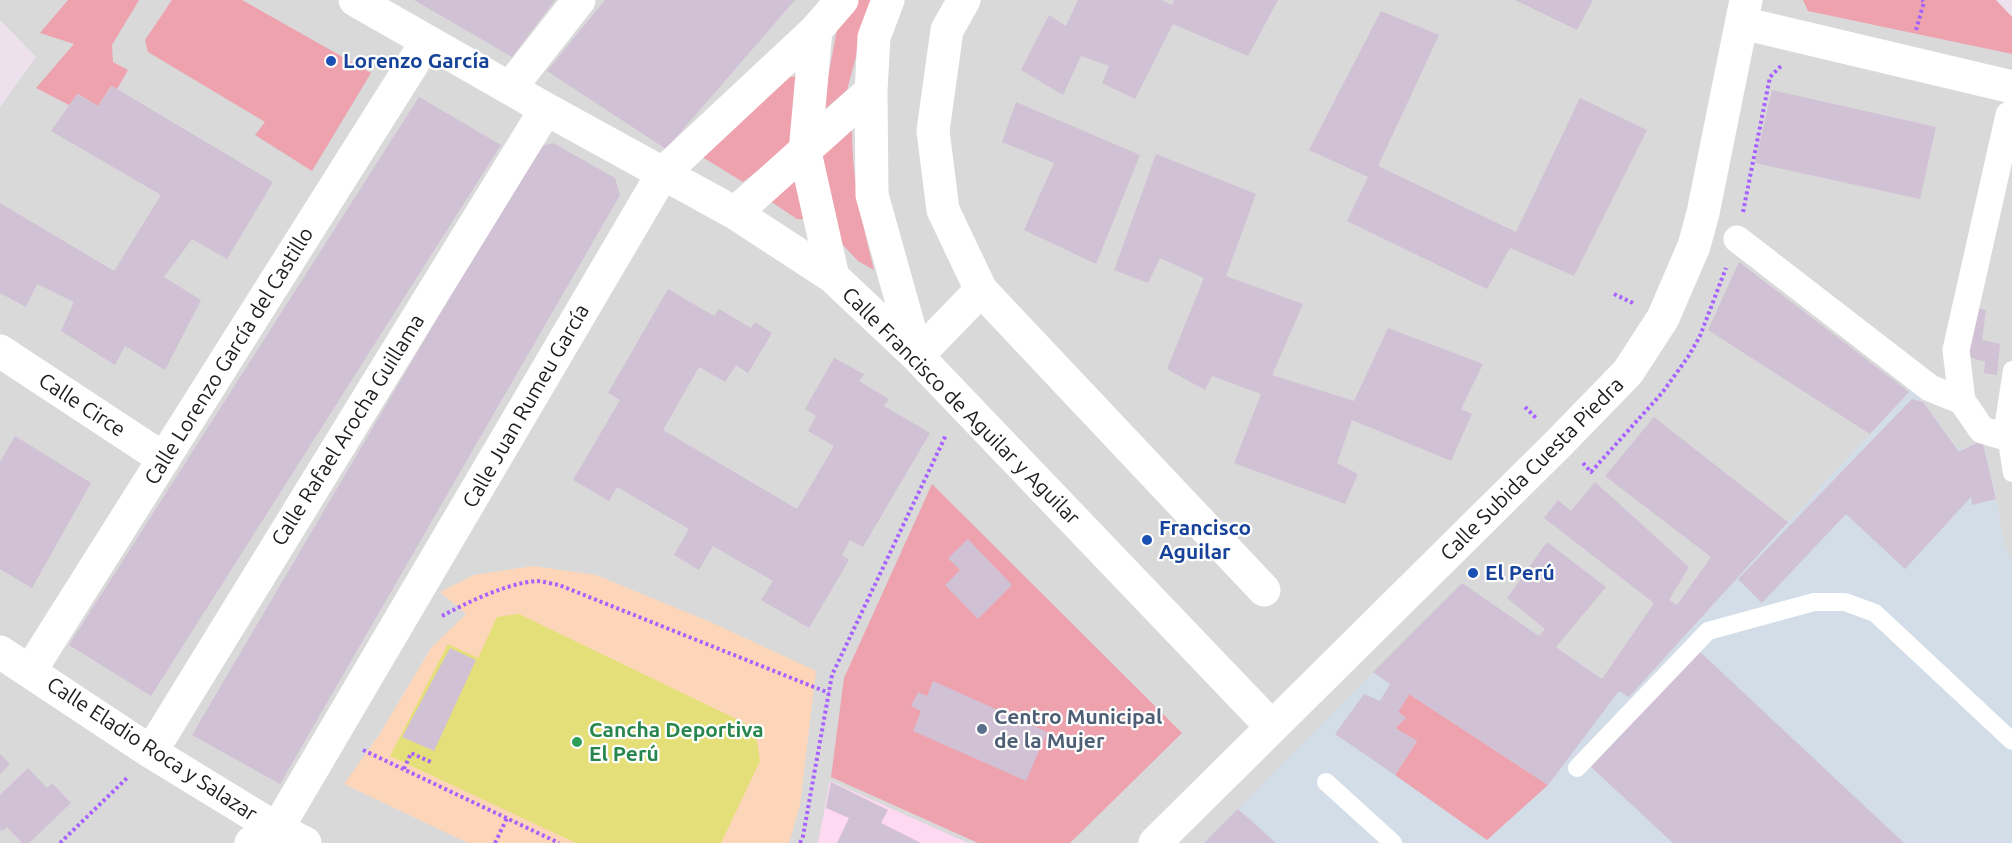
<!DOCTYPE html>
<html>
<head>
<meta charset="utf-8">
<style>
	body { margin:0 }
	canvas { display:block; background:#eee1ee }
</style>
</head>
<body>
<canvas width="2012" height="843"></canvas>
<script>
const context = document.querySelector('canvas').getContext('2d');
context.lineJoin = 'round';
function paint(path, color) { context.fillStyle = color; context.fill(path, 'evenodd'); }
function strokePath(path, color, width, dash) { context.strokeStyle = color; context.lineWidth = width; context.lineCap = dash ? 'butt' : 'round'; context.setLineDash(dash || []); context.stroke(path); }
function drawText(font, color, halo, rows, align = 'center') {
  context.font = font + ' Ubuntu,sans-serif'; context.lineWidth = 4.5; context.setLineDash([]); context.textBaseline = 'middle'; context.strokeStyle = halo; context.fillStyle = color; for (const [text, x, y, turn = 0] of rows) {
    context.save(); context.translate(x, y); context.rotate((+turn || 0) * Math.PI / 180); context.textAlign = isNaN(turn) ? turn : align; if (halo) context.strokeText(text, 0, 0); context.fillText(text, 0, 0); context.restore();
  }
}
const residential = new Path2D(`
	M0 0H1996L2012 17V562L2004 544 1995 492 1981 440 1959 452 1913 388 1629 697 1556 647 1204 843H0V107L36 57 0 20Z`);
const industrial = new Path2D(`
	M1913 388 1959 451 1982 440 1995 492 2004 544 2012 562V843H1204L1462 583 1629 697 1737 577Z`);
const education = new Path2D(`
	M830 781 968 843H818Z`);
const grass = new Path2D(`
	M68 0H139L112 45 113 62 128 70 117 89 111 86 98 106 78 94 69 105 36 88 74 44 40 33Z
	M172 0H242L371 73 312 171 255 135 265 122 148 52 145 40Z
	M852 0H871L847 90 825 109 823 104 838 24Z
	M1803 0H1996L2012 17V54L1808 11Z
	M798 76 792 144 743 182 699 155 790 77Z
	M852 126C851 175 862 223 874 270L858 261 842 244 819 158Z
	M798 180 804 219H797L770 201 792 181Z
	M932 484 1182 733 1070 843H978L831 777 844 678Z
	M1409 694 1548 785 1487 840 1395 775 1417 741 1395 728 1406 718 1398 712Z`);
const park = new Path2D(`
	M533 566 596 575 715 624 816 671 800 805 789 843H468L344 784 379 735 431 648 466 614 440 592 474 575Z`);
const pitch = new Path2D(`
	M519 614 755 728 760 761 721 843H576L390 756 448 644 478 658 497 617Z`);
const building = new Path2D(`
	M414 0H555L512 57Z
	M605 0H795L666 149 547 71Z
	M1078 0H1162L1172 5 1174 0H1278L1248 56 1173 24 1135 99 1102 83 1109 66 1081 56 1063 95 1021 70 1049 15 1066 26Z
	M1515 0H1593L1577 30Z
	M1381 11 1439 35 1378 166 1516 232 1580 98 1647 130 1574 276 1510 248 1487 289 1347 221 1368 177 1309 150Z
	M112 86 273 182 227 259 192 239 164 277 201 300 165 370 125 346 115 365 61 331 74 302 37 284 26 307 0 293V203L114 271 161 195 51 131 77 94 98 106Z
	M1772 90 1936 127 1920 199 1755 163Z
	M419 97 501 145 151 696 69 645Z
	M1016 102 1140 155 1096 264 1024 230 1054 163 1002 142Z
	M553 143 615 178 620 195 280 784 192 735 538 147Z
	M1156 154 1256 194 1226 276 1303 304 1272 375 1354 401 1388 328 1483 364 1461 409 1472 414 1451 461 1352 420 1337 463 1358 474 1345 504 1234 463 1261 394 1212 376 1205 390 1167 369 1204 278 1160 258 1148 283 1114 270Z
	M1739 262 1909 392 1870 434 1708 330Z
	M668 289 714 316 719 309 751 328 755 322 772 333 748 373 736 365 725 382 699 367 663 430 797 509 834 446 808 431 816 416 805 409 834 358 864 374 859 381 889 399 884 406 930 433 863 547 850 540 842 555 849 560 809 628 761 600 773 581 713 546 699 570 674 555 689 529 617 487 609 501 573 480 620 400 608 393Z
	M1974 307 1986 310 1982 340 2000 344 1997 375 1984 373 1985 362 1963 355Z
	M1912 399 1923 402 1959 452 1982 440 1996 499 1972 505 1971 497 1905 569 1846 514 1762 603 1738 579Z
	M1654 417 1788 522 1629 697 1619 691 1548 785 1409 694 1398 712 1406 718 1395 728 1417 741 1395 775 1335 734 1364 694 1380 701 1390 684 1373 672 1462 583 1539 636 1545 629 1507 598 1547 542 1606 587 1556 647 1602 679 1654 603 1544 518 1558 500 1571 511 1595 482 1689 567 1669 600 1677 605 1711 557 1605 476Z
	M15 436 91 483 32 588 0 569V462Z
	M968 539 1012 585 978 619 945 585 960 570 948 558Z
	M450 648 476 660 434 751 402 737Z
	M1698 650 1904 843H1673L1590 766Z
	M933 681 1047 732 1026 781 913 731 921 711 911 706 918 692 927 696Z
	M0 754 10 764 0 774Z
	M28 768 47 788 52 783 71 803 29 843H22L7 827 2 831 0 829V795Z
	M831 782 888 810 881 823 921 843H837L849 818 826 808Z
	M1238 809 1276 843H1204Z`);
const path = new Path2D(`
	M1916 30 1924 2 1922 0
	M1743 212 1770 77 1782 65
	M1614 294 1635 304
	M1525 407 1536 418
	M1583 463 1591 472 1662 393 1688 357 1700 336 1726 268
	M442 616C468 602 505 584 536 581 543 581 552 584 559 585L829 693
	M363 750 559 843
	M404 769 411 753 433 763
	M60 843 128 777
	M495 843 507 818
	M800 843 803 836 832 675 946 435`);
const service = new Path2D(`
	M2012 370 2004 422 2012 473
	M1577 768 1708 631 1814 602H1845L1875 613 2012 741
	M1326 782 1393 843`);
const pedestrian = new Path2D(`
	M1737 239 1930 388 1962 401
	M2006 437 1982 430 1962 401 1956 350 2009 115`);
const minor = new Path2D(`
	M355 0 546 109 735 213 833 277 917 356 1272 727
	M888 0 874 37 871 91 872 195 917 356
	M964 0 947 30 933 131 943 210 981 290 1264 590
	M1742 23 2012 87
	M816 30 805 152 833 277
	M510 88 579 0
	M735 213 871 91
	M0 351 164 459
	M917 356 981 290
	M0 652 151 752 277 829 305 843
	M30 671 427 41
	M151 752 546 109
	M251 843 277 829 663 173 816 30 842 0
	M1155 843 1560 442 1628 372 1663 318 1694 246 1703 213 1746 0`);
const markers = [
	[331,61,6,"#1a4fb4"],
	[1147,540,6,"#1a4fb4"],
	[1473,573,6,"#1a4fb4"],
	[982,729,6,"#5c6f8a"],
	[577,742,6,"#2e9e5b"]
];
const transitNames = [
	["Lorenzo García",343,61],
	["Francisco",1159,528],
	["Aguilar",1159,552],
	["El Perú",1485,573]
];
const streetNames = [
	["Calle Lorenzo García del Castillo",229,356,-58],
	["Calle Circe",82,405,33],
	["Calle Juan Rumeu García",526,406,-60],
	["Calle Francisco de Aguilar y Aguilar",961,406,45],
	["Calle Rafael Arocha Guillama",348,430,-58],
	["Calle Subida Cuesta Piedra",1532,469,-45],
	["Calle Eladio Roca y Salazar",152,749,33]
];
const serviceNames = [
	["Centro Municipal",994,717],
	["de la Mujer",994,741]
];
const leisureNames = [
	["Cancha Deportiva",589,730],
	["El Perú",589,754]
];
paint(residential, '#d9d9da');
paint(industrial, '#d2dde8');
paint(education, '#ffd9f2');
paint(grass, '#eda2ae');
paint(park, '#fdd6b9');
paint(pitch, '#e4df78');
paint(building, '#d1c1d5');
strokePath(path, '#a761ff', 4, [3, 3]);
strokePath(service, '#fff', 18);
strokePath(pedestrian, '#fff', 27);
strokePath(minor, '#fff', 33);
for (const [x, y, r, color] of markers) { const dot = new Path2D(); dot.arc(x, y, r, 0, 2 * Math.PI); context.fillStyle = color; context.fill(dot); strokePath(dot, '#fff', 2); }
drawText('bold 21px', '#164399', '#fff', transitNames, 'left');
drawText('21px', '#1c1c1c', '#fff', streetNames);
drawText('bold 21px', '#4e5e75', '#fff', serviceNames, 'left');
drawText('bold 21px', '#27864d', '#fff', leisureNames, 'left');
</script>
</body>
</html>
